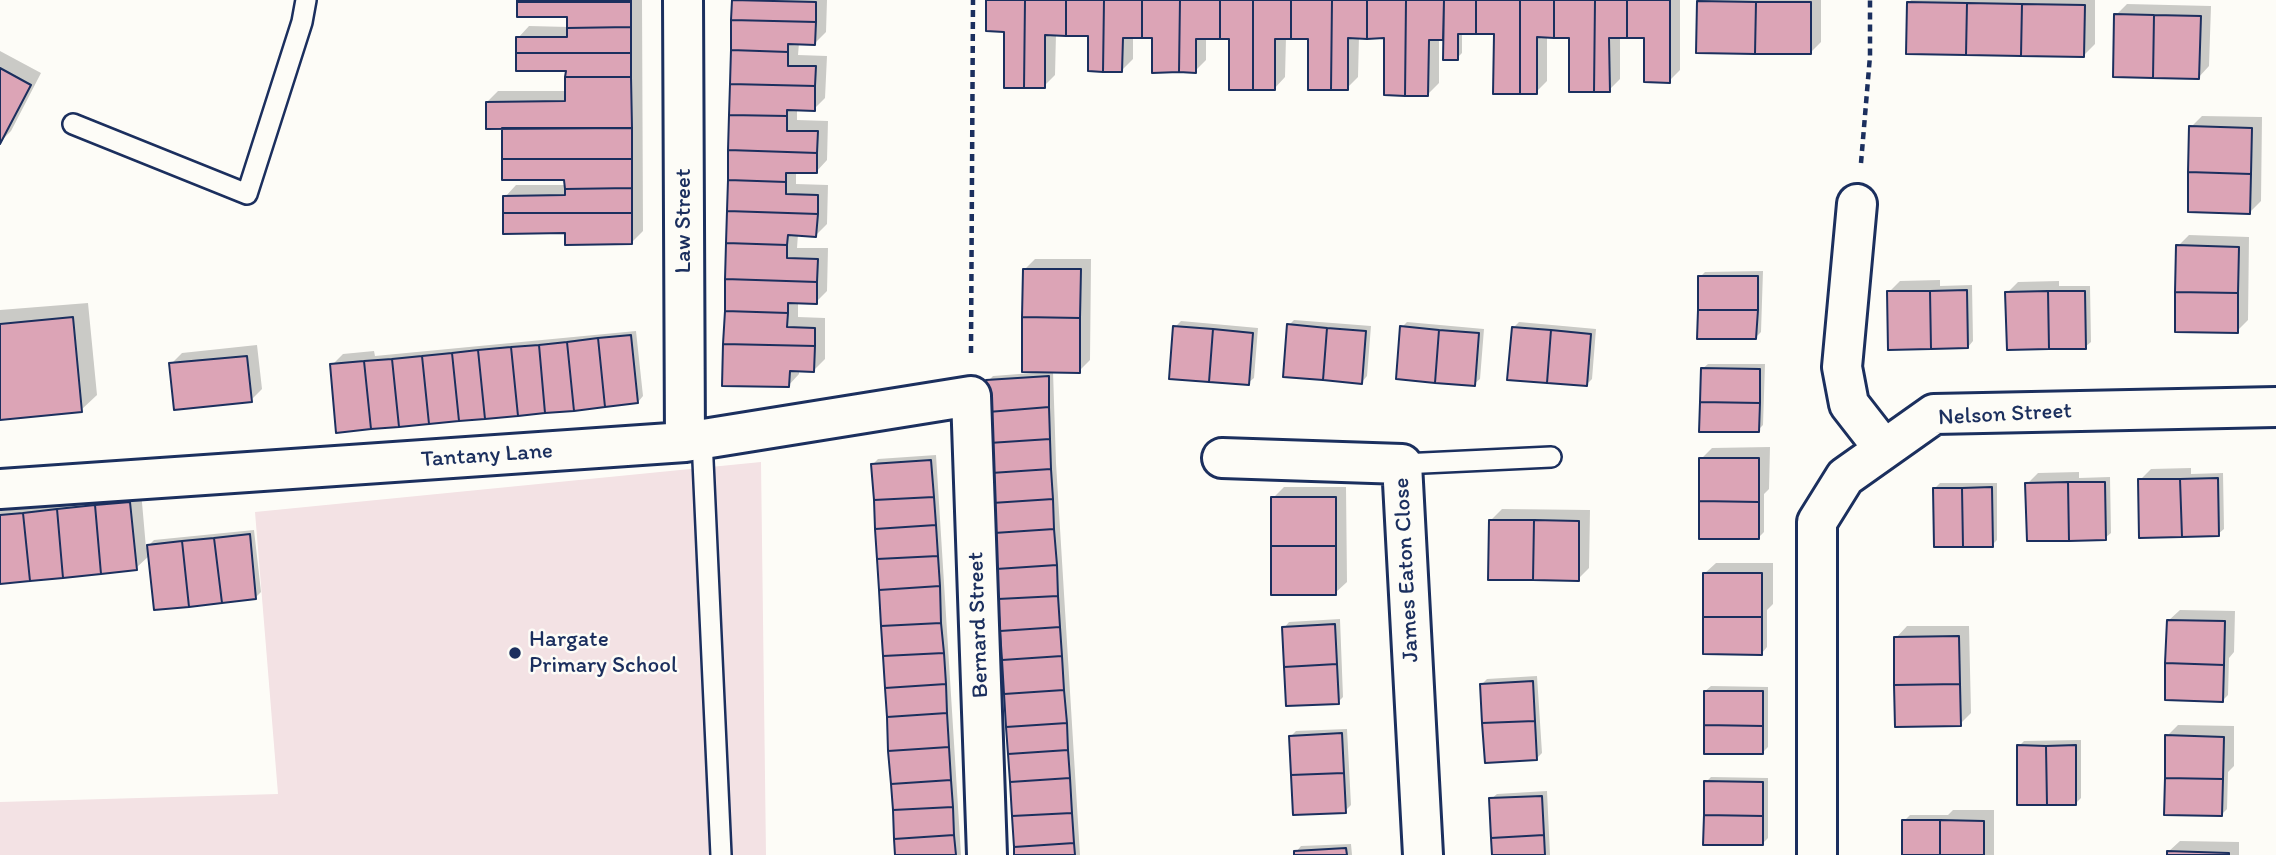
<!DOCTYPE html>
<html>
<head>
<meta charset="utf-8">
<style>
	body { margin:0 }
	canvas { display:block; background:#fdfcf7 }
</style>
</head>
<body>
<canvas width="2276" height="855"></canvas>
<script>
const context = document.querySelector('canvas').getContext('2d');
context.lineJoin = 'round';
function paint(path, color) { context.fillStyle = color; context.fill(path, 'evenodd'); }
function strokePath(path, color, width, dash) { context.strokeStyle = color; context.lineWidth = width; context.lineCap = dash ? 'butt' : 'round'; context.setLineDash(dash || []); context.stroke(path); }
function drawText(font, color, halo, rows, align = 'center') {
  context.font = font + ' Itim,sans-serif'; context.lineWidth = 5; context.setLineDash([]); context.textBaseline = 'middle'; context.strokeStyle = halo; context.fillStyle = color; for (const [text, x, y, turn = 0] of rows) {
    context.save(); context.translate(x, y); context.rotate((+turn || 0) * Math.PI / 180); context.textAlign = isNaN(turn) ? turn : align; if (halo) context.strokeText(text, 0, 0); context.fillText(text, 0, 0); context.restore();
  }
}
const built = new Path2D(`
	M761 462 766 855H0V802L278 794 255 512Z`);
const shadow = new Path2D(`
	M519 0H642L643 231 631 243 566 232 505 197 516 185H566V178L504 127 487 102 498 91H567V69L518 38 529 26 569 27V15Z
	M734 0H827L826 32 815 43H799L798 55 827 56 825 98 814 109H797V120L828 121 827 160 816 172 796 171V184L828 185 827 224 816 235 798 234 797 248H828L827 291 816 302 798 301V317L825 318V359L814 370 799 369V374L788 386 724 384Z
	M988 0H1680V70L1669 81 1646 37H1620V79L1609 90 1571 36H1547V81L1536 92 1495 32H1462V53L1457 58 1445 38H1439V83L1428 94 1386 37 1359 36 1358 77 1347 88 1310 37H1286L1285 77 1274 89 1231 37H1206V60L1195 71 1154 36H1133V59L1122 70 1089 34H1056L1055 75 1044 86Z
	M1700 0H1821V42L1810 53 1698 1Z
	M1911 0H2095V44L2084 55 1909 3Z
	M2127 4 2211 6 2209 66 2198 78 2116 15Z
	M0 51 41 73 11 131 0 142Z
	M2202 116 2262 117 2261 201 2250 212 2191 127Z
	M2189 235 2249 237 2248 320 2237 331 2178 246Z
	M1035 259H1091L1090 360 1079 371H1053L1056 463 1080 855H1016L988 381 993 376 1032 373 1024 270Z
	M1763 271 1761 332 1755 338 1700 277 1705 272Z
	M1940 280V286L1972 285 1973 341 1968 347 1889 292 1900 281Z
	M2059 281V286H2090L2091 342 2085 347 2007 293 2018 282Z
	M88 303 97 395 81 410 0 418V310Z
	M1294 320 1371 326 1367 376 1362 382 1289 325Z
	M1181 321 1258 328 1254 378 1248 383 1175 327Z
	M1407 322 1484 329 1480 379 1474 384 1402 327Z
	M1519 322 1596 329 1592 379 1586 385 1513 328Z
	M636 331 643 396 638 402 332 365 343 354 374 351 375 356Z
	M257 345 262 389 251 400 171 364 182 353Z
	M1708 364H1765L1763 425 1758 430 1702 369Z
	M1770 447 1769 489 1764 494V532L1759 537 1701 459 1712 448Z
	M936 455 961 855H897L873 464 878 459Z
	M2191 468V474L2223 473 2224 529 2218 534 2140 480 2151 469Z
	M2079 472V478L2110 477 2111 533 2105 538 2027 484 2038 473Z
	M1940 483H1997V540L1992 545 1935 488Z
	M1284 487H1346L1347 582 1335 593 1273 498Z
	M141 491 146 548 154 540 254 530 261 592 256 597 150 555 136 568 0 582V511L64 504 69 498Z
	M1502 509 1590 510 1589 568 1578 579 1490 521Z
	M1716 563H1773V604L1767 610V647L1762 653 1704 574Z
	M2180 610 2235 611 2234 652 2229 658 2228 695 2223 700 2168 621Z
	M1340 619 1343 697 1338 702 1284 628 1289 622Z
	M1907 626H1969L1971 713 1960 724 1896 638Z
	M1537 676 1542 753 1536 759 1482 684 1487 679Z
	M1711 686 1768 687V747L1762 753 1705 691Z
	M2178 725 2234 726V766L2228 772 2227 809 2222 814 2167 736Z
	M1347 729 1351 805 1345 811 1291 736 1296 731Z
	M2081 740V798L2076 803 2019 746 2024 741Z
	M1711 777 1768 778V838L1762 844 1706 782Z
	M1547 791 1550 855H1494L1491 799 1497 794Z
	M1953 810H1994V855H1904V821L1910 815H1948Z
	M2180 841 2239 842V855H2168V852Z
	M1351 844 1352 855H1296V852L1301 846Z`);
const building = new Path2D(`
	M517 0H631V2H517Z
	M732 0 816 2V22L731 20Z
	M986 0H1025L1024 88H1004V32L986 31Z
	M1025 0H1066V36L1045 35V88H1024Z
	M1066 0H1104L1103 72 1088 71V36H1066Z
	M1104 0H1142V38H1123L1122 72H1103Z
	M1142 0H1180L1179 72 1152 73V38H1142Z
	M1180 0H1220V39H1196V73L1179 72Z
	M1220 0H1253V90H1229V39H1220Z
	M1253 0H1291V39H1275V90H1253Z
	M1291 0H1332L1331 90H1308V39H1291Z
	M1332 0H1367V39L1348 38V90H1331Z
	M1367 0H1406L1405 96 1384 95V38L1367 39Z
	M1406 0H1444L1443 40H1429L1428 96H1405Z
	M1444 0H1476V34H1458V60H1443Z
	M1476 0H1520V94H1493L1494 34H1476Z
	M1520 0H1554V38L1537 37V94H1520Z
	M1554 0H1595L1594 92H1569V38H1554Z
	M1595 0H1627V38H1609L1610 92H1594Z
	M1627 0H1670V83L1644 82V38H1627Z
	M1697 1 1756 2 1755 54 1696 53Z
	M517 2H631V27L567 28V17H517Z
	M1756 2H1811V54H1755Z
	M1907 2 1967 3 1966 55 1906 54Z
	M1967 3 2022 4 2021 56 1966 55Z
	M2022 4 2085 5 2084 57 2021 56Z
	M2114 14 2154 15 2153 78 2113 77Z
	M2154 15 2201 16 2199 79 2153 78Z
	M731 20 816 22 815 45 788 44V52L731 50Z
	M631 27V53H516V37H567V28Z
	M731 50 788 52V66H816L815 86 730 84Z
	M516 53H631V77H565L566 71H516Z
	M0 68 31 85 0 144Z
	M565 77H631L632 128 486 129V102L565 101Z
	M730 84 815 86V111L787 110V116L729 115Z
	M729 115 787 116V131H818L817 153 728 150Z
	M2189 126 2252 128 2251 174 2188 172Z
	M502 128H632V159H502Z
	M728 150 817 153V173H786V182L728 180Z
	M502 159H632V188L565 189 564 180H502Z
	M2188 172 2251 174 2250 214 2188 212Z
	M728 180 786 182V194L818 195V214L727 211Z
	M632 188V213H503V196L565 195V189Z
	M727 211 818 214 816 237 788 235 787 245 726 243Z
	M503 213H632V244L565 245V233L503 234Z
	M726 243 787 245V258L818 259 817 282 725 279Z
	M2176 245 2239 247 2238 293 2175 292Z
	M1023 269H1081L1080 318 1022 317Z
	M1698 276H1758V310H1698Z
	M725 279 817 282V304L788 303V313L725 311Z
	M1967 290 1968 348 1931 349 1930 291Z
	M1887 291H1930L1931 349 1888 350Z
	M2048 291H2085L2086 349H2049Z
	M2048 291 2049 349 2007 350 2005 292Z
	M2175 292 2238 293V333L2175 332Z
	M1698 310H1758L1756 339H1697Z
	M725 311 788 313 787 327 815 328V346L723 344Z
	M73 317 82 412 0 420V324Z
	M1022 317 1080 318V373L1022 372Z
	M1287 324 1327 328 1323 380 1283 377Z
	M1173 326 1213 329 1209 382 1169 379Z
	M1400 326 1439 330 1435 383 1396 379Z
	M1512 327 1551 330 1547 383 1507 380Z
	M1327 328 1366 331 1362 384 1323 380Z
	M1213 329 1253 333 1249 385 1209 382Z
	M1439 330 1479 333 1475 386 1435 383Z
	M1551 330 1591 334 1587 386 1547 383Z
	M631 335 638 403 605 407 598 338Z
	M598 338 605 407 574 411 567 342Z
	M567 342 574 411 545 413 539 345Z
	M723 344 815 346 814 372 790 371 789 387 722 386Z
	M539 345 545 413 518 416 511 347Z
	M511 347 518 416 485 419 478 350Z
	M478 350 485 419 459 421 452 353Z
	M452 353 459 421 429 424 422 356Z
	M247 356 252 402 174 410 169 363Z
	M422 356 429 424 399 427 392 359Z
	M392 359 399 427 371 429 364 361Z
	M364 361 371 429 336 433 330 364Z
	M1701 368 1760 369V403L1700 402Z
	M1049 376V407L988 412 986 380Z
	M1700 402 1760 403 1759 432H1699Z
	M1049 407 1050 439 989 443 988 412Z
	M1050 439 1051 469 991 473 989 443Z
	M1699 458H1759V502L1699 501Z
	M931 460 934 497 874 500 871 464Z
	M1051 469 1053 499 992 503 991 473Z
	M2218 478 2219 536 2182 537 2180 479Z
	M2138 479H2180L2182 537 2139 538Z
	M2068 482H2105L2106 540 2069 541Z
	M2068 482 2069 541H2027L2025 483Z
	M1992 487 1993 547H1963L1962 488Z
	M1933 488H1962L1963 547H1934Z
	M934 497 936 525 875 529 874 500Z
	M1271 497H1336V546H1271Z
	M1053 499 1054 529 994 533 992 503Z
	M1699 501 1759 502V539H1699Z
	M130 502 137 570 101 574 95 505Z
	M95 505 101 574 63 578 57 509Z
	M57 509 63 578 30 581 23 513Z
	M23 513 30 581 0 584V515Z
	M1489 520H1534L1533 580H1488Z
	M1534 520 1579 521V581L1533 580Z
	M936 525 938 556 877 559 875 529Z
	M1054 529 1057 565 996 569 994 533Z
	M250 534 256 599 222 603 214 538Z
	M214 538 222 603 189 607 182 541Z
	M182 541 189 607 154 610 147 545Z
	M1271 546H1336V595H1271Z
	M938 556 940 586 879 590 877 559Z
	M1057 565 1058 596 998 599 996 569Z
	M1703 573H1762V617H1703Z
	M940 586 941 623 881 626 879 590Z
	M1058 596 1060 627 1000 631 998 599Z
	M1703 617H1762V655L1703 654Z
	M2167 620 2225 621 2224 665 2165 663Z
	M941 623 944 653 883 656 881 626Z
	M1335 624 1337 664 1284 667 1282 627Z
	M1060 627 1062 656 1002 660 1000 631Z
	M1959 636 1960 684 1894 685V637Z
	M944 653 946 684 885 688 883 656Z
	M1062 656 1064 690 1004 694 1002 660Z
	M2165 663 2224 665 2223 702 2165 700Z
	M1337 664 1339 704 1286 706 1284 667Z
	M1533 681 1535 721 1482 723 1480 684Z
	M946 684 947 713 887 717 885 688Z
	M1960 684 1961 726 1895 727 1894 685Z
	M1064 690 1067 723 1006 727 1004 694Z
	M1704 691H1763V726L1704 725Z
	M947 713 949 747 888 751 887 717Z
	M1535 721 1537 760 1485 763 1482 723Z
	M1067 723 1068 750 1008 754 1006 727Z
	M1704 725 1763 726V754H1704Z
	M1342 733 1344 773 1291 775 1289 736Z
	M2165 735 2224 737 2223 779 2165 778Z
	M2017 745 2046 746 2047 805H2017Z
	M2076 745V805H2047L2046 746Z
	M949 747 951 780 891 784 888 751Z
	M1068 750 1070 778 1010 782 1008 754Z
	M1344 773 1346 813 1293 815 1291 775Z
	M1070 778 1072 813 1012 816 1010 782Z
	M2165 778 2223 779 2222 816 2164 815Z
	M951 780 953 807 893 810 891 784Z
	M1704 781 1763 782V816L1704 815Z
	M1542 796 1544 835 1491 838 1489 798Z
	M953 807 954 835 894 839 893 810Z
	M1072 813 1074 843 1014 847 1012 816Z
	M1704 815 1763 816V845H1703Z
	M1902 820H1940V855H1902Z
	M1940 820 1984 821V855H1940Z
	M954 835 956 855H895L894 839Z
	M1544 835 1545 855H1492L1491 838Z
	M1074 843 1075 855H1014V847Z
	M1346 848 1347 855H1294V851Z
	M2167 851 2229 853V855H2167Z`);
const path = new Path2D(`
	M1861 163 1870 56V0
	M971 353 973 0`);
const service = new Path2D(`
	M73 124 247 194 302 22 306 0
	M702 439 721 855
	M1402 464 1551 457`);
const minor = new Path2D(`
	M683 0 685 442
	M1857 204 1842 367 1849 404 1884 449
	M1222 458 1402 464 1423 855
	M0 489 685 442 971 396 987 855
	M1817 855V522L1845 477 1934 414 2276 407`);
const markers = [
	[515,653,7,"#1b2f5e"]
];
const streetNames = [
	["Law Street",684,221,-90],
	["Nelson Street",2005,415,-3],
	["Tantany Lane",487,456,-4],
	["James Eaton Close",1407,570,-93],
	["Bernard Street",979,625,-92]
];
const poiNames = [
	["Hargate",529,640],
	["Primary School",529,666]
];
paint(built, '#f3e2e4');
paint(shadow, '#0003');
paint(building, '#dca4b6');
strokePath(building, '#1b2f5e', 2);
strokePath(service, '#1b2f5e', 24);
strokePath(minor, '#1b2f5e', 44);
strokePath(path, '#1b2f5e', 4.5, [7, 5]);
strokePath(service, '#fdfcf7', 19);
strokePath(minor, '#fdfcf7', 38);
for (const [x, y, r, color] of markers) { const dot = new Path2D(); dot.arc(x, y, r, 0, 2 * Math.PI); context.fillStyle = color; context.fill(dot); strokePath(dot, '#fdfcf7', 2.5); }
drawText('23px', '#1b2f5e', '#fdfcf7', streetNames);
drawText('23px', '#1b2f5e', '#fdfcf7', poiNames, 'left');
</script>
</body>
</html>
